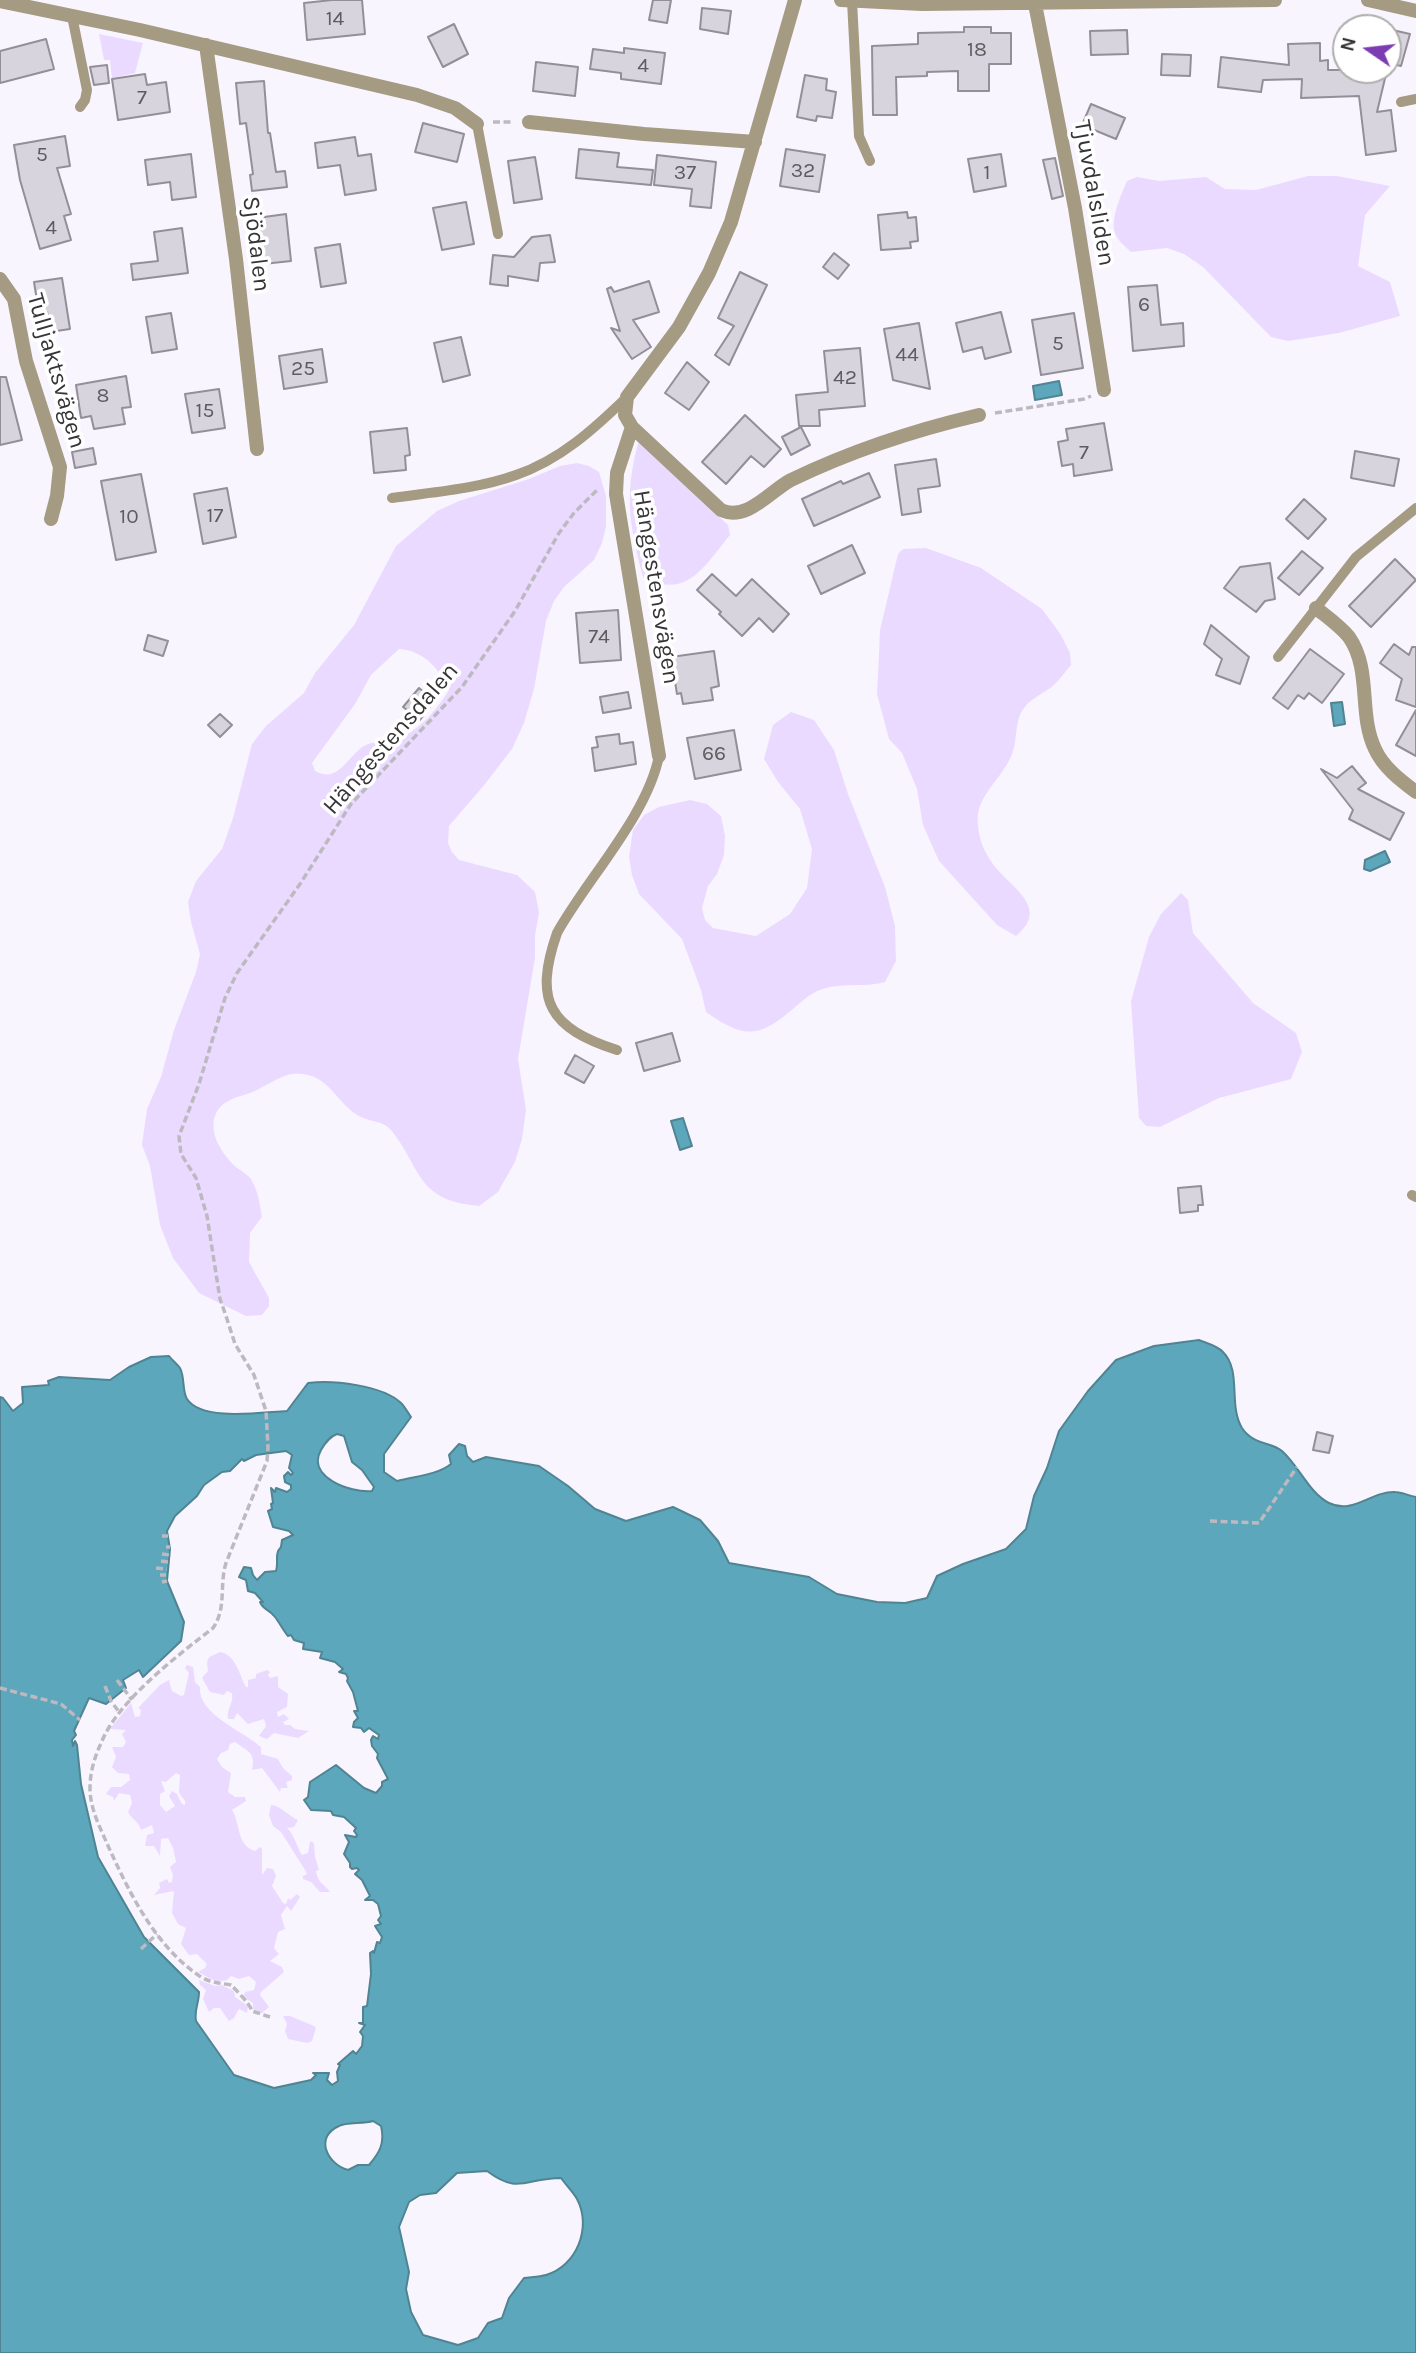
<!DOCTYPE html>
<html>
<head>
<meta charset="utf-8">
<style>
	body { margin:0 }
	#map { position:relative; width:1416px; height:2353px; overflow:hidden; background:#f9f5ff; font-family:Karla,sans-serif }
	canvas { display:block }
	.north { position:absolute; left:1332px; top:14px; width:70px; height:70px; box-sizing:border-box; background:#fff; border:2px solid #aeaeaf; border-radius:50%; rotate:284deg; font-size:19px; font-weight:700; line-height:28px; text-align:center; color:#353437 }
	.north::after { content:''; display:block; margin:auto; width:24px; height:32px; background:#7d3db2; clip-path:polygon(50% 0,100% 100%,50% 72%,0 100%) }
</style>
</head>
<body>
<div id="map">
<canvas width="1416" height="2353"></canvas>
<div class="north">N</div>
</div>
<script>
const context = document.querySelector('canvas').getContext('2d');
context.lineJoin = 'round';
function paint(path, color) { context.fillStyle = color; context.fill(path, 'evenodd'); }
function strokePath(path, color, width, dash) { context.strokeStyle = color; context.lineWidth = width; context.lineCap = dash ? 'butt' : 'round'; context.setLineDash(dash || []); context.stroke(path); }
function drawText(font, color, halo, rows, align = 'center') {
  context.font = font + ' Karla,sans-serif'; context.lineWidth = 7; context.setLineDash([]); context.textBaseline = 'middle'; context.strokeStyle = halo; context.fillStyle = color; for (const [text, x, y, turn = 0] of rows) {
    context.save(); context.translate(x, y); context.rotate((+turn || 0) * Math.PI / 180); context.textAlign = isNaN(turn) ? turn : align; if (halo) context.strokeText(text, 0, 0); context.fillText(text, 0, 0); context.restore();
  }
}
const green = new Path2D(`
	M99 34 143 43 135 73 112 78 110 60H104Z
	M1308 176H1337L1390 186 1365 215 1358 266 1390 282 1400 316 1339 333 1288 341 1271 337 1203 267 1184 254 1167 248 1131 252C1125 246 1116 240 1114 230 1112 215 1121 195 1127 181L1137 177 1159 181 1206 177 1225 189 1256 190Z
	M639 440 728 525 730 535C705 565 687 601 643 577 629 524 624 494 639 440Z
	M577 463 589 466 599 472 606 496V527L602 543 594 560 564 587 554 601 546 621 534 689 524 723 512 749 485 784 449 826 448 843 452 852 459 860 517 875 535 892 539 912 535 936V958L518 1059 526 1110 522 1139 515 1162 498 1192 479 1206C415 1200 423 1170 391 1130 383 1121 373 1122 363 1118 335 1106 331 1071 293 1074 279 1075 260 1091 244 1095 225 1100 211 1109 214 1131 215 1143 227 1159 236 1167 241 1171 249 1175 252 1181 258 1191 260 1205 262 1217L250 1233 249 1262 269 1298V1306L262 1315 246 1316 199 1293 173 1258 160 1225 150 1166 142 1145 147 1109 161 1077 174 1030 196 972 200 954 191 922 188 902 196 881 222 849 233 818 252 744 266 726 304 693 315 673 354 625 396 546 437 511 459 501 529 479 560 466ZM399 649C423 650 440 669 449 690 438 708 418 733 397 738 387 741 373 741 364 746 347 756 339 784 315 771L312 763 355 704 371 675Z
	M926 548 981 568 1042 609 1061 635 1070 653 1071 665C1066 671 1060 679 1054 685 1045 693 1031 698 1024 708 1014 721 1018 740 1012 754 1003 779 974 796 978 825 979 841 986 856 996 868 1015 890 1049 909 1016 936L997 925 939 861 923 825 917 789 902 753 889 739 877 694 879 654 880 630 898 554 903 549Z
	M791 712 814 720 834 750 848 794 885 887 895 926 896 961 885 982C864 988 840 982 820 990 810 993 800 1003 793 1009 758 1039 743 1038 706 1012L701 990 682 939 639 894 632 875 629 857 633 830 644 815 659 807 690 800 707 804 721 816 725 836 724 855 717 874 708 886 702 908 705 920 713 928 756 936 790 914 807 888 812 849 800 809 778 782 764 759 773 725Z
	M1181 893 1188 900 1193 933 1253 1003 1296 1033 1302 1052 1291 1079 1219 1098 1160 1127 1146 1126 1139 1118 1131 1001 1149 937 1161 914Z
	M220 1652C236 1655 239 1674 246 1687H248V1680L256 1678V1674L267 1670 270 1672 268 1675 270 1678 278 1676V1687L288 1694 287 1707 277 1712 278 1717 284 1714 289 1719 283 1722 285 1725H290L295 1729 309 1731 298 1738 274 1733 267 1739 259 1736 266 1726 264 1719 248 1724 237 1713 234 1719H228C226 1709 234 1703 232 1693L227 1691 224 1695 210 1692 202 1678 208 1671 207 1662 209 1657Z
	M187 1665 193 1667 195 1682 200 1687C197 1714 245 1732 261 1747V1754L278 1759 283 1768 292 1776V1780L286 1782 288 1788H281L280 1792 262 1768 252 1770C256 1752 248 1752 235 1742L230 1744 228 1750 221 1753 217 1759 222 1767 231 1773 228 1792 235 1797H245L246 1801 232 1810C241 1824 236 1845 255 1851L260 1847 262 1848V1875L267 1868 273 1869 276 1876 272 1886 283 1903 286 1904 288 1898 290 1900 297 1894 300 1897 291 1911 287 1906 281 1915 285 1929 278 1932 274 1948 279 1954 270 1961 282 1967 284 1972 261 1992 260 1995 269 2007 262 2013 253 2009V2003L243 1997 245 1992 254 1990 256 1982 249 1976 239 1979 231 1976 227 1980 217 1982 198 1972 205 1968 207 1964 197 1954 189 1955 181 1944 186 1928 178 1924 172 1913 174 1891 154 1895 160 1888 159 1883 167 1879 169 1883 172 1882 173 1875 170 1867 176 1862 173 1848 168 1838 161 1839 160 1856 154 1846H145L147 1835 154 1833 152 1825 141 1830C138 1820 131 1819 128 1812L132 1803 130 1795 119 1793 114 1801 113 1797 106 1794 111 1787H121L130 1780 129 1774 118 1773 112 1767 116 1757 112 1747H123L126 1742 122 1734 126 1730 110 1729 131 1703 135 1717 140 1716 141 1710 138 1708 160 1685 169 1680 172 1691 181 1696 184 1695 189 1673 185 1668ZM176 1773 180 1775 179 1793 185 1801V1805L182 1804 177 1794 172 1791 169 1796 175 1806 166 1812 160 1805V1794L165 1791 161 1781 166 1782Z
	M271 1805C282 1806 288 1816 298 1820L294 1827 287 1828C295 1835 296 1846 302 1855L308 1853 310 1841 314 1843 315 1857 319 1870 316 1871C318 1884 325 1884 330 1892H320L311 1882 303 1879V1876L307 1874 305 1870 281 1832 273 1826 269 1815Z
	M199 1980 215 1986 222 1985 234 1991 235 1997 248 2006 247 2013 239 2009 234 2018 229 2021 220 2008H214L209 2012 203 1999 206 1990 200 1985Z
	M283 2016H290L314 2026 316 2028 312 2041 307 2043 288 2039 285 2031 287 2024Z`);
const water = new Path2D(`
	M1059 381 1062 395 1035 400 1033 386Z
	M1342 702 1345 724 1334 726 1331 703Z
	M1385 851 1390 862 1370 871 1364 869 1365 860Z
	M683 1118 692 1146 680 1150 671 1121Z
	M1199 1340C1206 1343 1218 1346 1223 1352 1242 1371 1228 1405 1242 1428 1253 1445 1272 1442 1282 1451 1299 1466 1309 1493 1329 1503 1353 1515 1371 1491 1395 1492 1402 1492 1409 1496 1416 1497V2353H0V1397L3 1398 13 1411 23 1403 22 1387 49 1385 48 1381 59 1377 110 1380 129 1367 151 1357 169 1356C172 1360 177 1364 180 1368 185 1377 182 1391 187 1399 202 1422 263 1412 287 1411L308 1383C333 1380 382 1385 401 1403 405 1407 408 1413 411 1417L384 1454V1472L397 1481C416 1476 437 1475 451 1464L449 1455 459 1444 465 1446 467 1456 473 1462 486 1457 539 1466 568 1486 595 1509 626 1521 673 1507 700 1520 718 1541 729 1563 809 1577 837 1594 877 1602 905 1603 927 1598 937 1576 963 1564 1006 1549 1026 1529 1034 1496 1047 1468 1059 1431 1088 1391 1116 1360 1154 1346ZM337 1434 344 1436 352 1462 362 1470 374 1487 372 1491C350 1493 306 1477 321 1450 325 1443 329 1437 337 1434ZM286 1451 292 1455 289 1468 293 1473 291 1475 288 1472 284 1476 285 1482 291 1485V1489L287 1492 276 1488 275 1492 271 1488 273 1503 271 1504 272 1509 268 1511 273 1527 289 1531 293 1535 282 1540 281 1547C274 1554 279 1562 276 1571L265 1572 257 1580 253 1575 251 1568 244 1567 239 1577 246 1580 248 1591 255 1593 263 1602H260C264 1611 268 1608 275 1617 279 1622 283 1630 288 1636L291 1635 294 1640 304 1643 303 1649 322 1652 320 1658 335 1662 343 1669 339 1672 346 1674 348 1678 347 1681 353 1692 358 1711H354L358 1718 354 1722 353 1727 361 1728 364 1732 369 1728 379 1735 378 1739 373 1736 371 1740 372 1746 378 1754 377 1758 388 1779 382 1782V1786L376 1793 364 1788 336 1765 310 1782 308 1797 304 1800 311 1810 331 1811 333 1815 344 1817 356 1828 354 1831 357 1835 356 1837 345 1835 349 1842 344 1854 350 1863V1867L352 1869 357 1868 359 1870 355 1874 362 1880 370 1896 365 1900H373L378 1904 381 1916 378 1920 381 1924 375 1926 382 1937 380 1943 377 1942 374 1953 373 1951 370 1953 371 1974 367 2006 363 2007V2023H359L365 2025 360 2032 363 2036 362 2046 356 2054 353 2051 338 2064 340 2065 337 2072 338 2081 332 2085 327 2080 329 2073H313L316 2075 311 2080 274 2088 234 2075 196 2021C194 2010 199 2003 199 1992L144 1937 98 1857 81 1784 77 1745 75 1741 73 1746 72 1740 76 1735 74 1731 89 1698 106 1704 126 1688 123 1680 139 1670 143 1677 181 1641 184 1622 167 1581 170 1549 167 1531 175 1516 197 1496 204 1485 222 1472 230 1471 242 1459 244 1461 256 1455ZM373 2121 381 2126C385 2143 380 2152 369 2165H358L348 2170C327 2164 314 2137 339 2126 346 2122 363 2124 373 2121ZM487 2171C519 2195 525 2178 561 2178 566 2185 573 2192 577 2199 592 2227 577 2266 546 2275 539 2277 531 2277 524 2278L509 2298 502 2318 488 2323 478 2338 458 2345 423 2335 411 2312 406 2289 409 2272 399 2227 409 2202 420 2195 436 2193 457 2173Z`);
const building = new Path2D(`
	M332 0H362L365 34 307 40 304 3Z
	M653 0H671L667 23 649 20Z
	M702 8 731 11 728 34 700 29Z
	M454 24 468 54 443 67 428 37Z
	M964 27H991V33H1011V64H989V91H958V71L927 72V76L896 77 897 115H873L872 46 918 44V33L964 32Z
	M1388 29 1410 34 1401 66 1388 63Z
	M1127 30 1128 54 1091 55 1090 31Z
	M46 39 54 69 0 83V51Z
	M1320 43V61L1328 60V70H1387L1377 112 1391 110 1396 151 1366 155 1359 96 1301 98 1302 79 1263 80 1261 92 1218 87 1221 57 1289 65 1288 44Z
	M624 48 665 53 661 84 621 79V73L590 69 593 49 624 53Z
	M1162 54 1191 55 1190 76 1161 75Z
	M536 62 578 67 575 96 533 91Z
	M107 65 109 83 94 85 90 67Z
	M145 74 147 85 166 82 170 112 118 120 112 79Z
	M805 75 827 79 826 90 836 92 832 118 817 116 816 121 797 117Z
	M264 81 268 133H270L276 172 285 171 287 187 252 191 250 175 253 174 246 123 240 124 236 83Z
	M1091 104 1125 118 1116 139 1082 125Z
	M423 123 464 134 457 162 415 152Z
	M65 136 70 166 57 168 71 214 64 216 71 240 40 249 20 180 14 145Z
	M355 137 358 156 371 154 376 190 345 195 340 165 318 168 315 143Z
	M579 149 619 153 617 167 653 170 651 185 576 178Z
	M786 149 825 155 819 192 780 186Z
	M191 154 196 197 172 200 170 182 148 185 145 160Z
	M1001 154 1006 186 974 192 968 159Z
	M657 155 716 162 711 208 690 206 692 189 654 185Z
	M535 157 542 199 514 203 508 161Z
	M1055 158 1063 196 1052 199 1043 160Z
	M466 202 474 244 442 250 433 208Z
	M907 212 908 218 916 217 918 241 910 242 911 248 881 250 878 215Z
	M286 214 291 261 263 264 257 218Z
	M182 228 188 273 133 280 131 264 158 261 154 232Z
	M550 235 555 262 540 263 538 281 508 276V286L490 284 493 255 514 257 532 237Z
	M340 244 346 283 321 287 315 248Z
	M834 253 849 265 838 279 823 267Z
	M740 272 767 285 729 365 715 355 734 326 718 318Z
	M62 278 70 329 50 332 47 312 39 313 34 282Z
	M649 281 659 312 633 320 651 347 632 359 611 328 620 331 607 289 611 287 614 292Z
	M1157 285 1161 325 1183 323 1184 346 1133 351 1128 287Z
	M1001 312 1011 352 985 359 982 347 963 352 956 323Z
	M171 313 177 349 152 353 146 317Z
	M1074 313 1083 368 1041 375 1032 320Z
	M919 323 930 389 893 380 884 329Z
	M461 337 470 375 443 382 434 343Z
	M860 348 865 406 819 410 820 426H799L796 395 828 392 824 351Z
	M322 349 327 382 284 389 279 356Z
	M687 362 709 382 689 410 665 393Z
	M126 376 131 407 122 408 125 424 94 429 91 416 81 418 76 385Z
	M0 377H6L22 440 0 445Z
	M219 389 225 428 192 433 185 394Z
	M745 415 781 449 764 467 751 456 726 484 702 462Z
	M1104 423 1112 470 1074 476 1073 464 1062 466 1058 442 1068 440 1066 429Z
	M801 427 810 445 791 455 782 437Z
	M407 428 410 455 405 456 406 470 374 473 370 432Z
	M93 448 96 464 75 468 72 452Z
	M1355 451 1399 459 1394 486 1351 478Z
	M936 459 940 486 918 489 921 512 902 515 895 465Z
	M869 473 880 497 814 526 802 499 841 481 843 484Z
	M141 474 156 552 116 560 101 481Z
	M227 488 236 537 203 544 194 494Z
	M1304 499 1326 519 1308 539 1286 519Z
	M852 545 865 573 821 594 808 566Z
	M1302 551 1323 568 1299 595 1278 578Z
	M1395 559 1416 580 1371 627 1349 606Z
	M1270 563 1275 599 1265 601 1256 612 1224 588 1240 567Z
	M712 574 736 596 752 579 789 614 773 632 759 618 742 636 719 614 721 612 697 590Z
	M618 610 621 660 580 663 576 613Z
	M1211 625 1249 657 1240 684 1216 675 1222 659 1204 644Z
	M148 635 168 641 163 656 144 650Z
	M1394 644 1409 655 1412 647H1416V707L1396 700 1402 679 1380 663Z
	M1310 649 1344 674 1322 703 1309 693 1304 699 1298 695 1288 709 1273 698Z
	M714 651 719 686 711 688 713 700 683 704 681 693 677 694 671 657Z
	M419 688 435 701 420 720 403 707Z
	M628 692 631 708 603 713 600 697Z
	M1416 710V756L1396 745Z
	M220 714 232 725 220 737 208 725Z
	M734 730 741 770 695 779 687 738Z
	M619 734 620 744 633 742 636 764 595 771 592 748 598 747 596 737Z
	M1352 766 1366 783 1358 789 1404 813 1390 840 1349 819 1353 810 1321 769 1337 778Z
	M672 1033 680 1061 644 1071 636 1043Z
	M575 1055 594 1066 584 1083 565 1073Z
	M1201 1186 1203 1205H1198V1211L1180 1213 1178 1188Z
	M1317 1432 1333 1436 1329 1453 1313 1450Z`);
const path = new Path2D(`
	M493 122H513
	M995 413 1084 399 1091 396
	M1210 1521 1259 1523 1297 1467
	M162 1536H168
	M166 1547H170
	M162 1554 170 1555
	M161 1561 168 1562
	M156 1568 167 1569
	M160 1575H166
	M162 1582 167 1581
	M117 1680 132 1700
	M105 1686 111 1701 119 1712
	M0 1688 61 1704 80 1720
	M141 1949 157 1934
	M270 2017 252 2011C250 2004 237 1991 231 1985 220 1983 211 1983 201 1977 156 1947 131 1896 109 1848 101 1829 90 1810 90 1788 90 1771 95 1756 102 1741 119 1700 177 1656 213 1628 227 1608 219 1585 226 1563L267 1461 268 1447 266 1411 254 1375 235 1344 226 1316 220 1299 207 1216 196 1178 181 1154 179 1136 199 1084 225 998 237 973 300 884 351 804 462 687 515 611 559 533 574 513 599 488`);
const lane = new Path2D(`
	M852 1 859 136 870 161
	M72 16 87 90 85 100 80 107
	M1401 102 1416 99
	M477 124 498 234
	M392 498C433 492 477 489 516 475 560 460 594 429 627 397
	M1278 657 1356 557 1416 508
	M617 1050C550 1028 533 1002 557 933 587 879 647 816 659 756
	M1412 1195 1416 1197`);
const street = new Path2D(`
	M795 0 731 222 709 273 679 327 627 397 625 415 632 427 721 510C747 522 770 491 791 480 851 451 915 430 979 415
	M841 0 922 4 1275 0
	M1368 0 1416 11
	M0 1 140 30 417 95 455 108 477 124
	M1035 4 1075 208 1104 390
	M206 45 236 259 257 449
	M529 122 644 134 755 142
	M0 279 14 299 26 361 60 467 57 496 51 519
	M632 427 617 473 616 494 659 756
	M1316 608C1327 617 1340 626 1349 637 1372 670 1358 714 1375 749 1383 767 1400 780 1416 792`);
const numberNames = [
	["14",335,19],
	["18",977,50],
	["4",643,66],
	["7",142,98],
	["5",42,155],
	["32",803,171],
	["37",685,173],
	["1",987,173],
	["4",51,228],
	["6",1144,305],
	["5",1058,344],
	["44",907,355],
	["25",303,369],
	["42",845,378],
	["8",103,396],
	["15",205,411],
	["7",1084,453],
	["17",215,516],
	["10",129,517],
	["74",599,637],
	["66",714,754]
];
const streetNames = [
	["Tjuvdalsliden",1094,193,80],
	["Sjödalen",256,244,83],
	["Tulljaktsvägen",56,371,74],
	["Hängestensvägen",656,587,81],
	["Hängestensdalen",391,739,-49]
];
paint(green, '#ebdaff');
paint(water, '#5ca7bb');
strokePath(water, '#508493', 2);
paint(building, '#d8d4dd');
strokePath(building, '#938f98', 2);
strokePath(path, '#bcb9c0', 3.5, [7, 3.5]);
strokePath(lane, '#a59a82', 10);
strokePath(street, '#a59a82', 14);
drawText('21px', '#5e5c60', null, numberNames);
drawText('24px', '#353437', '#fff', streetNames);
</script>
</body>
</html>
